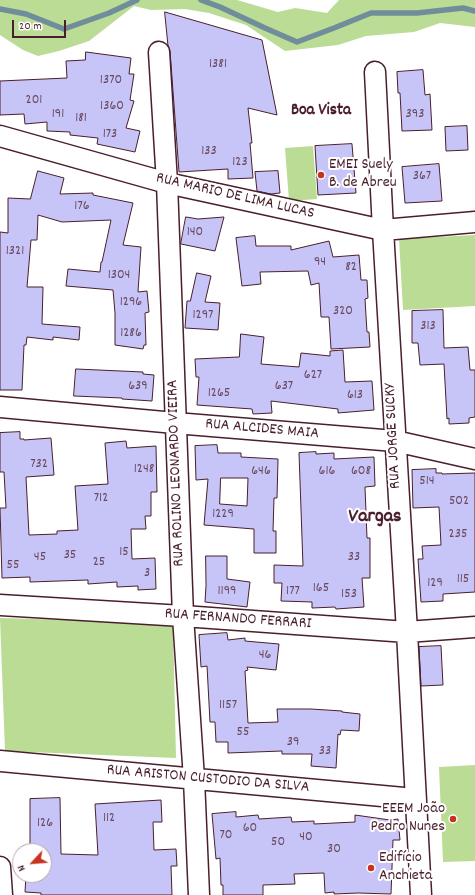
<!DOCTYPE html>
<html>
<head>
<meta charset="utf-8">
<style>
	body { margin:0 }
	#map { position:relative; width:475px; height:895px; overflow:hidden; background:#fff; font-family:Dekko,sans-serif }
	canvas { display:block }
	.north { position:absolute; left:12px; top:843px; width:40px; height:40px; box-sizing:border-box; background:#fff; border:1px solid #b7a5aa; border-radius:50%; rotate:244deg; font-size:11px; font-weight:700; line-height:16px; text-align:center; color:#4a1f2b }
	.north::after { content:''; display:block; margin:auto; width:14px; height:18px; background:#c8321e; clip-path:polygon(50% 0,100% 100%,50% 72%,0 100%) }
	.scale { position:absolute; left:12px; top:20px; width:54px; height:18px; box-sizing:border-box; border:2px solid #4a1f2b; border-top:0; padding-left:5px; font-size:12px; line-height:14px; white-space:nowrap; color:#4a1f2b; -webkit-text-stroke:3px #fff; paint-order:stroke }
</style>
</head>
<body>
<div id="map">
<canvas width="475" height="895"></canvas>
<div class="north">N</div>
<div class="scale">20 m</div>
</div>
<script>
const context = document.querySelector('canvas').getContext('2d');
context.lineJoin = 'round';
function paint(path, color) { context.fillStyle = color; context.fill(path, 'evenodd'); }
function strokePath(path, color, width, dash) { context.strokeStyle = color; context.lineWidth = width; context.lineCap = dash ? 'butt' : 'round'; context.setLineDash(dash || []); context.stroke(path); }
function drawText(font, color, halo, rows, align = 'center') {
  context.font = font + ' Dekko,sans-serif'; context.lineWidth = 4; context.setLineDash([]); context.textBaseline = 'middle'; context.strokeStyle = halo; context.fillStyle = color; for (const [text, x, y, turn = 0] of rows) {
    context.save(); context.translate(x, y); context.rotate((+turn || 0) * Math.PI / 180); context.textAlign = isNaN(turn) ? turn : align; if (halo) context.strokeText(text, 0, 0); context.fillText(text, 0, 0); context.restore();
  }
}
const green = new Path2D(`
	M0 0H237L278 12 295 8 327 13 339 0H475V27L440 23 414 32 366 36 338 45 285 51 246 25 209 13 185 9 151 10 134 6 89 41 59 51 38 56 23 50 0 35Z
	M313 146 317 199 289 201 285 148Z
	M475 235V306L403 310 399 239Z
	M0 618 173 623 176 758 5 751Z
	M475 765V861L443 862 439 767Z`);
const stream = new Path2D(`
	M201 0 220 7 265 28 297 42 334 28 371 13H417L463 8 475 11
	M0 9 26 14 64 29 109 13 137 0`);
const building = new Path2D(`
	M165 12 262 40 277 115 248 108 252 143H250L253 178 228 179V169L179 172 170 51 168 45Z
	M86 52 131 58 129 74H134L130 100 134 101 126 128 140 131 135 152 97 144 98 138 70 135V132L47 131V122L25 124 24 114 0 115V81L67 78 66 61 85 60Z
	M423 70 425 95 430 94 432 130 402 131 400 93H398L397 72Z
	M467 126 468 150 446 151 445 127Z
	M352 144 356 193 318 195 315 146Z
	M439 164 442 201 405 203 402 167Z
	M38 171 64 178 60 194 93 193V195L133 203 123 245 141 247 138 292 147 291 149 312 145 313 146 345H144L143 349 115 345V313L113 290 66 286 68 269 100 272 101 262H102L111 220 62 222 38 215 37 240H31L27 287H43L42 324 80 327 79 340 53 337V340L27 337 26 345H24L22 390H0V232L8 233V198L30 199Z
	M278 171 280 193 271 194 257 191 255 172Z
	M186 217 198 219 224 217 215 251 181 244Z
	M255 236 256 246H291V250L329 241 333 257 359 255 361 280H367L368 298 365 299 367 332H369L370 347 331 349 329 317H321L319 283 311 285 308 271 260 272 261 284 242 286 236 238Z
	M197 273 211 276 205 302 220 303 218 330 185 328 187 301H190Z
	M443 310 444 348 468 347 470 370H475V417L469 418V423L449 424V418L447 419 444 364 420 365 418 343H412V311Z
	M241 334 264 337 261 364 299 367 301 353 330 356V351L343 350 345 382 372 381 374 410 338 413V409L271 401 272 413 253 414 252 409 197 405 199 377H196L195 359 239 357Z
	M76 369 143 372V374L154 375 152 401 122 399V398L74 396Z
	M20 432V439H24V440L51 438 54 475 26 477 29 535 57 534V531L78 530 75 486 108 484 105 443 126 441 127 448 156 446 157 492H151V516H145L146 529H131L132 559 155 558 156 589 138 590V586L117 587V582L88 584V580L30 582V577L2 578 0 508H6L4 472H0V433Z
	M217 445 218 453H241V457L278 459 277 498H274L273 531H276V553H254V529L204 525 208 479 196 480 195 446ZM221 478H248L247 506 220 504Z
	M316 452V454L334 453V459L374 457 375 486 365 487 367 538H370V578H362L364 607 336 609 335 607 312 608V602L281 601 282 583H274V565L303 566 299 453Z
	M436 469V473H442V474L475 473V592L443 594V601L421 602 418 559H423L422 546 441 545 439 507 413 508 412 470Z
	M206 556H227V579L250 582 247 607 205 602 206 586Z
	M227 633 228 640 245 638V641L279 644 276 670 247 667 248 670 245 671 248 723 278 722 277 709H311L342 711V712L360 714 359 731 341 730 340 735 338 734 336 768 311 766 312 754H282V751L228 753V742H216L215 722H210L207 666 201 667 199 635Z
	M441 646 443 685 421 686 419 647Z
	M60 798 61 854 98 855 95 804 161 800 162 822H153L154 850 176 849 177 866H171L172 895H41V893L25 892 26 875H44V851H30V799Z
	M236 812V817L258 815 259 819 291 817 292 822 314 821V824L355 822V815L390 820 398 819 400 840H393L391 894 358 893 334 894V892L325 893 324 873 294 874 295 884 263 885V895H223V885H221L220 858 216 859 212 814Z`);
const street = new Path2D(`
	M159 52 167 183 183 616 194 779 199 895
	M375 72 383 230 407 632 421 895
	M0 136 167 183 383 230 475 222
	M0 407 175 423 395 441 475 459
	M0 605 183 616 407 632 475 627
	M0 761 415 799
	M0 867 2 895`);
const markers = [
	[321,175,4,"#c8321e"],
	[453,819,4,"#c8321e"],
	[371,868,4,"#c8321e"]
];
const numberNames = [
	["1381",218,65],
	["1370",111,81],
	["201",34,101],
	["1360",112,107],
	["191",58,115],
	["393",415,115],
	["181",81,119],
	["173",110,135],
	["133",209,152],
	["123",240,163],
	["367",422,177],
	["176",82,207],
	["140",195,233],
	["1321",15,252],
	["94",320,263],
	["82",351,268],
	["1304",119,276],
	["1296",131,303],
	["320",343,312],
	["1297",203,316],
	["313",428,327],
	["1286",131,334],
	["627",313,376],
	["639",138,387],
	["637",284,387],
	["1265",219,394],
	["613",355,396],
	["732",39,465],
	["1248",144,470],
	["646",261,472],
	["616",327,472],
	["608",361,472],
	["514",427,482],
	["712",101,499],
	["502",459,502],
	["1229",223,515],
	["235",458,535],
	["15",124,553],
	["35",70,556],
	["45",40,558],
	["33",354,558],
	["25",99,563],
	["55",13,566],
	["3",147,574],
	["115",463,580],
	["129",435,584],
	["165",321,589],
	["1199",227,592],
	["177",293,592],
	["153",349,595],
	["46",265,656],
	["1157",228,706],
	["55",243,733],
	["39",293,743],
	["33",325,752],
	["112",109,819],
	["126",45,824],
	["60",250,829],
	["70",226,836],
	["40",306,838],
	["50",278,843],
	["30",334,850]
];
const poiNames = [
	["EMEI Suely",329,166],
	["B. de Abreu",329,184],
	["EEEM João",445,810,"right"],
	["Pedro Nunes",445,828,"right"],
	["Edifício",379,859],
	["Anchieta",379,877]
];
const streetNames = [
	["RUA MARIO DE LIMA LUCAS",235,197,13],
	["RUA ALCIDES MAIA",262,430,5],
	["RUA JORGE SUCKY",394,436,-93],
	["RUA ROLINO LEONARDO VIEIRA",177,473,-92],
	["RUA FERNANDO FERRARI",238,620,4],
	["RUA ARISTON CUSTODIO DA SILVA",208,780,5]
];
const neighbourhoodNames = [
	["Boa Vista",321,112]
];
const districtNames = [
	["Vargas",375,518]
];
paint(green, '#bbdc95');
strokePath(stream, '#708d9c', 5.5);
paint(building, '#c7c5f8');
strokePath(building, '#4a1f2b', 1);
strokePath(street, '#4a1f2b', 23);
strokePath(street, '#fff', 20);
for (const [x, y, r, color] of markers) { const dot = new Path2D(); dot.arc(x, y, r, 0, 2 * Math.PI); context.fillStyle = color; context.fill(dot); strokePath(dot, '#fff', 1.5); }
drawText('14px', '#69485e', null, numberNames);
drawText('16px', '#4a1f2b', '#fff', poiNames, 'left');
drawText('16px', '#4a1f2b', '#fff', streetNames);
drawText('bold 17px', '#4a1f2b', '#fff', neighbourhoodNames);
drawText('bold 20px', '#4a1f2b', '#fff', districtNames);
</script>
</body>
</html>
